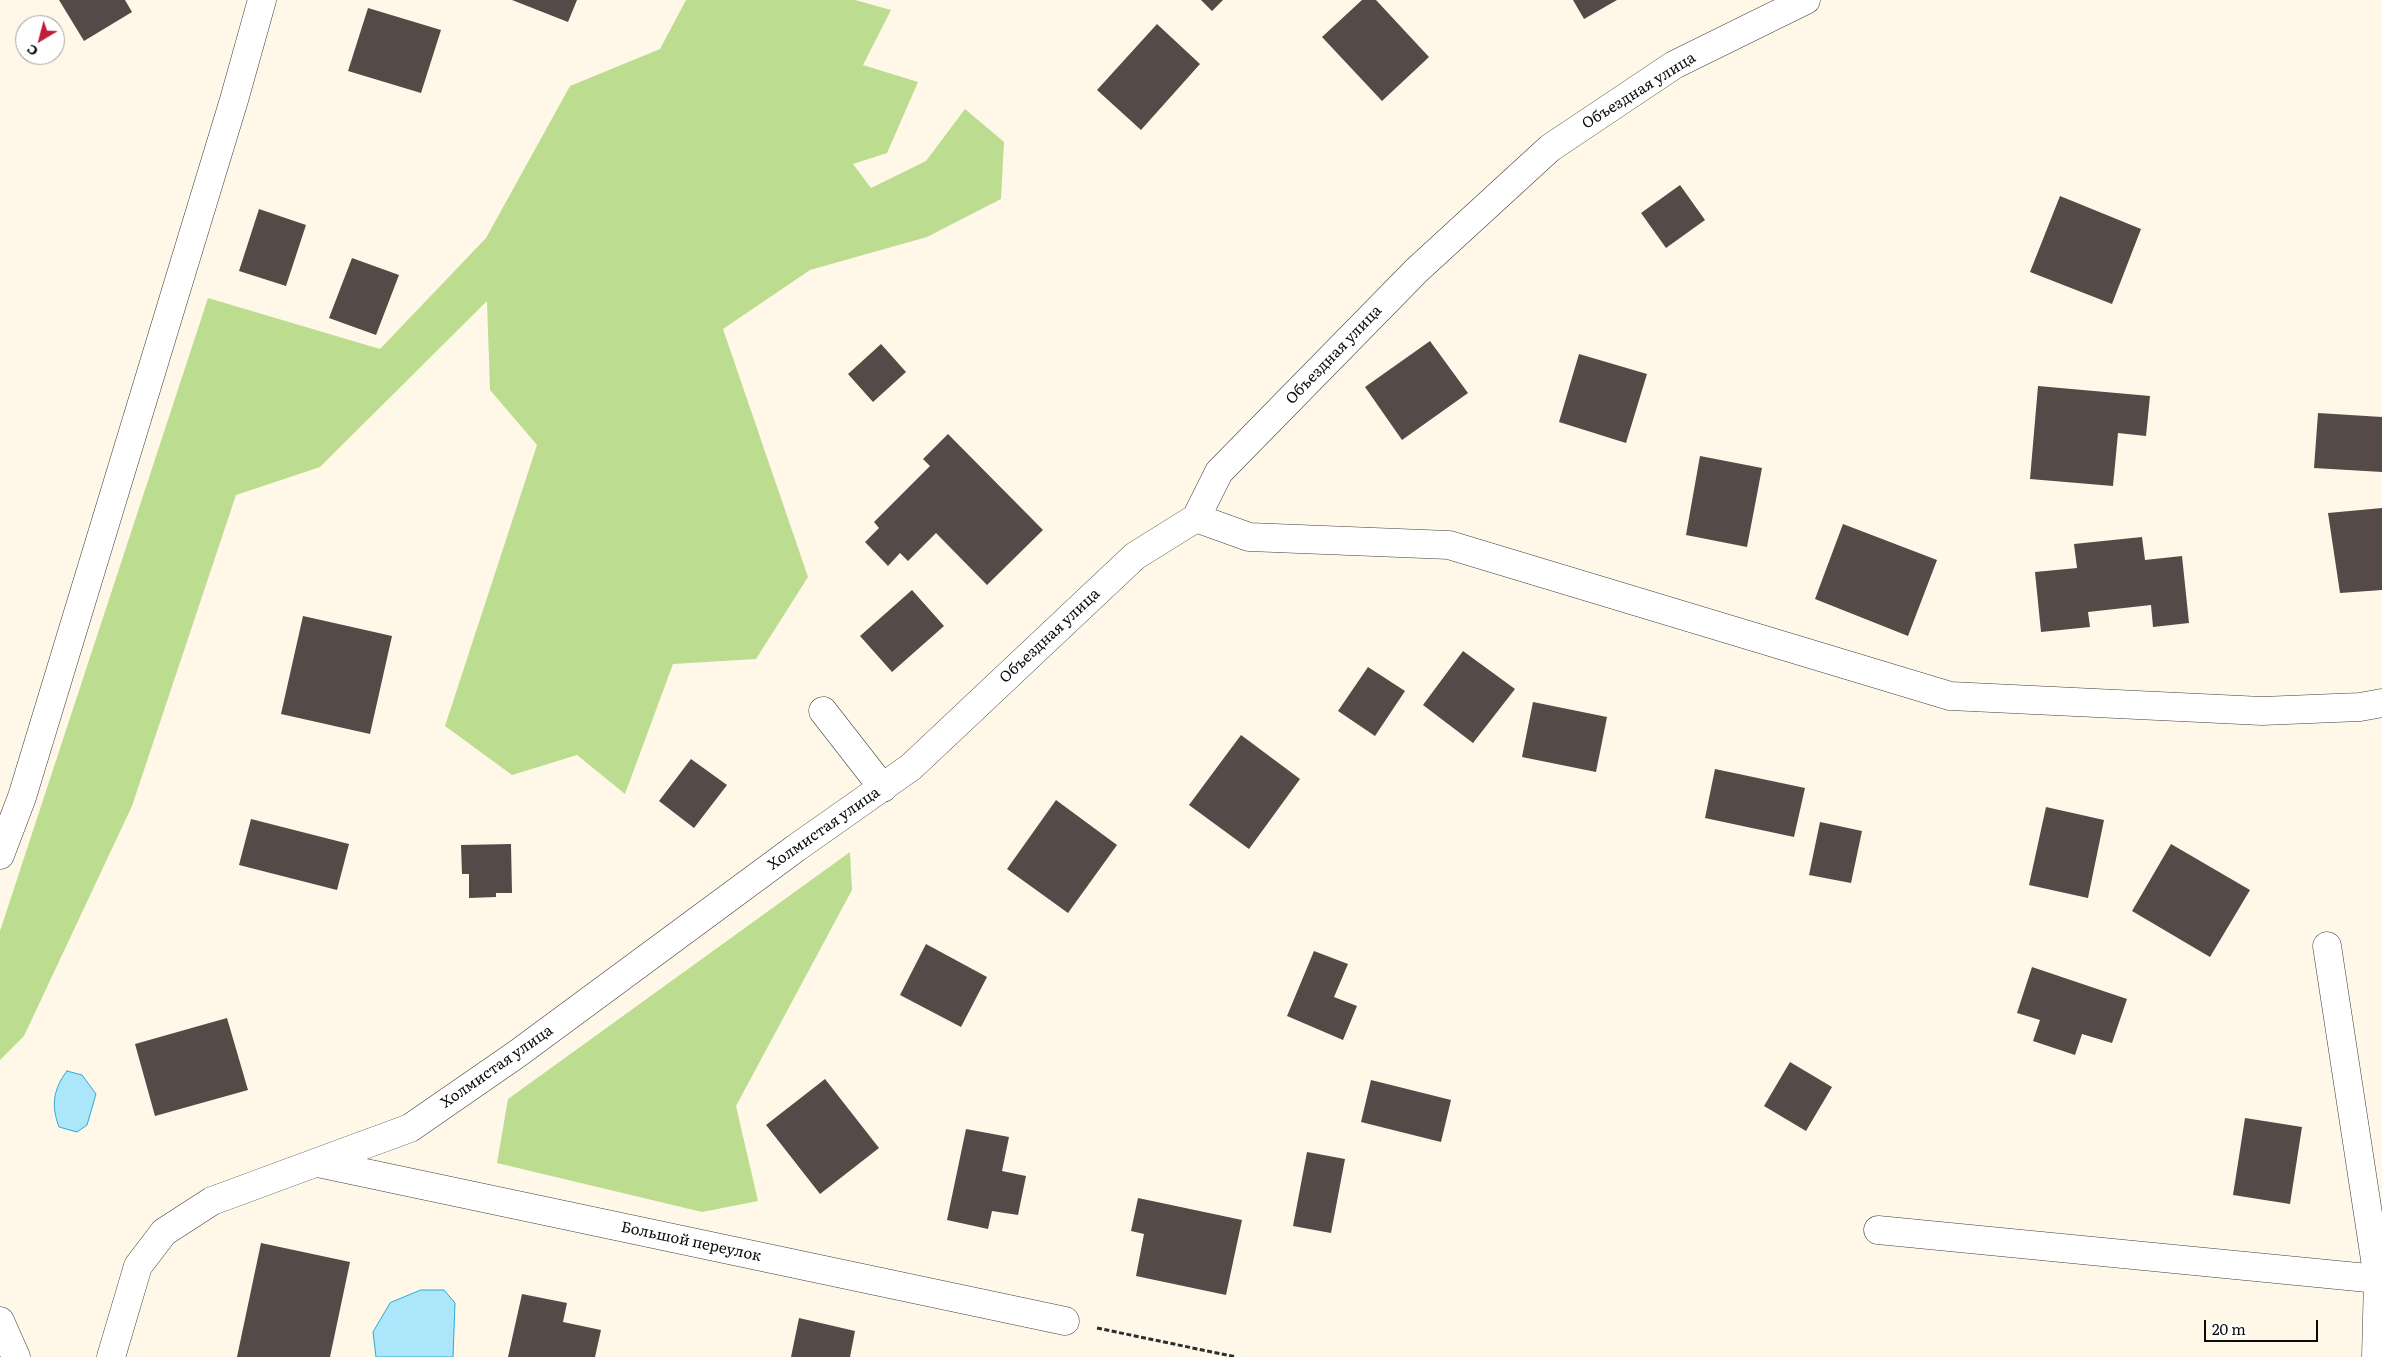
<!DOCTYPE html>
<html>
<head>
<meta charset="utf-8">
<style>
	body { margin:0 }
	#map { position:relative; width:2382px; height:1357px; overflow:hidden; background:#fff8e9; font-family:Literata,serif }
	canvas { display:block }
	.north { position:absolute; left:15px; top:15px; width:50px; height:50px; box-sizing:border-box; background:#fff; border:1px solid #9d9d9d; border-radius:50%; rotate:217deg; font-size:14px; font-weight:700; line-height:20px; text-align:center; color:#0b0b0b }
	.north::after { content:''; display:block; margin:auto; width:18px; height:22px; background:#c31c39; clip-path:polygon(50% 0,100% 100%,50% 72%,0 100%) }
	.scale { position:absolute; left:2204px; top:1320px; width:114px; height:22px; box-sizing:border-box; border:2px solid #0b0b0b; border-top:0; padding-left:6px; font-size:15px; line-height:18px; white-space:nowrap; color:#0b0b0b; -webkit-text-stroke:4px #fff; paint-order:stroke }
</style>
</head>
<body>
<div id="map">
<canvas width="2382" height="1357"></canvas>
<div class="north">С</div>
<div class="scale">20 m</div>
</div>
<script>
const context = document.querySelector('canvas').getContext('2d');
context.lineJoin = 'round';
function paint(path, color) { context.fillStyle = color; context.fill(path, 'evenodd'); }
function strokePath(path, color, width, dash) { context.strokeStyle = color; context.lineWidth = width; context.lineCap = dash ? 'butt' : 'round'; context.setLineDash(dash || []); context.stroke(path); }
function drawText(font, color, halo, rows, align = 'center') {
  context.font = font + ' Literata,serif'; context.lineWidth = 5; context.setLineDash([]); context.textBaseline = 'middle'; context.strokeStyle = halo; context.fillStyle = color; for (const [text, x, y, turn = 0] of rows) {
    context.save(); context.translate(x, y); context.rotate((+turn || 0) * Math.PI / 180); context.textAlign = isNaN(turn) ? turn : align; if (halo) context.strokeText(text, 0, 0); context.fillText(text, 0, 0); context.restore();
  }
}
const forest = new Path2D(`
	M686 0H855L891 10 863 65 918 82 887 153 853 164 871 188 926 161 965 109 1004 142 1001 199 927 237 810 270 723 329 808 577 756 659 673 664 625 794 577 755 512 775 445 726 537 445 490 390 487 301 320 467 236 495 132 806 24 1036 0 1060V931L208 298 380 349 486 238 570 86 660 49Z
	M850 852 852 890 736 1106 758 1201 702 1212 497 1163 508 1099Z`);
const water = new Path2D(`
	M67 1071 82 1075 96 1094 87 1125 77 1132 59 1127C51 1106 53 1089 67 1071Z
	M421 1290H444L455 1303 453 1357H376L373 1332 390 1303Z`);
const building = new Path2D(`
	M59 0H125L132 12 84 41Z
	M512 0H577L568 22Z
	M1201 0H1223L1212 11Z
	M1362 0H1376L1429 57 1382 101 1322 37Z
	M1573 0H1617L1584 19Z
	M368 8 441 30 421 93 348 71Z
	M1157 24 1200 64 1141 130 1097 90Z
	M1680 185 1705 220 1666 248 1641 213Z
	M2060 196 2141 229 2112 304 2030 272Z
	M259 209 306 225 286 286 239 271Z
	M352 258 399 275 376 335 329 318Z
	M1430 341 1468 393 1402 440 1365 387Z
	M881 344 906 372 873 402 848 374Z
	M1579 354 1647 374 1626 443 1559 422Z
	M2038 386 2150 396 2146 436 2118 433 2113 486 2030 479Z
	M2318 413 2382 417V472L2314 468Z
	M948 434 1043 530 987 585 936 533 908 561 900 553 888 566 865 542 879 528 874 522 930 466 923 459Z
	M1700 456 1762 468 1747 547 1686 535Z
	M2382 508V590L2340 593 2328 513Z
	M1843 524 1937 560 1908 636 1815 599Z
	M2142 537 2145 560 2182 556 2189 623 2153 627 2151 605 2088 612 2090 627 2041 632 2035 572 2077 568 2074 544Z
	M912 590 944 626 892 672 860 636Z
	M303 616 392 636 370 734 281 714Z
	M1463 651 1515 689 1473 743 1423 705Z
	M1368 667 1405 691 1375 736 1338 711Z
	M1533 702 1607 717 1596 772 1522 757Z
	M1241 735 1300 779 1249 849 1189 805Z
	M691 759 727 785 694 828 659 801Z
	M1715 769 1805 788 1794 837 1705 818Z
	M1056 800 1117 845 1068 913 1007 869Z
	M2046 807 2104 820 2088 898 2029 885Z
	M251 819 349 844 337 890 239 865Z
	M1820 822 1862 831 1851 883 1809 875Z
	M511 844 512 893H496V897L469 898V874H462L461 845Z
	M2171 844 2250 890 2210 957 2132 911Z
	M926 944 987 977 961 1027 900 995Z
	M1314 951 1348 964 1334 997 1357 1006 1343 1040 1287 1016Z
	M2032 967 2127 999 2112 1043 2082 1034 2075 1055 2033 1041 2040 1020 2017 1013Z
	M227 1018 248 1090 155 1116 135 1044Z
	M1790 1062 1832 1087 1806 1131 1764 1106Z
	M825 1079 879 1148 820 1194 766 1125Z
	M1371 1080 1451 1100 1441 1142 1361 1122Z
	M2245 1118 2302 1127 2290 1204 2233 1195Z
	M966 1129 1009 1137 1002 1171 1026 1176 1018 1215 992 1211 988 1229 947 1220Z
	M1307 1152 1345 1159 1331 1233 1293 1226Z
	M1138 1198 1242 1220 1226 1295 1136 1276 1144 1234 1131 1231Z
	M261 1243 350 1262 330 1357H237Z
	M522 1294 567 1303 563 1322 601 1330 595 1357H508Z
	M799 1318 855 1331 850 1357H791Z`);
const path = new Path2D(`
	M1097 1328 1236 1357`);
const minor = new Path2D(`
	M1196 518 1249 537 1449 545 1950 696 2262 711 2360 707 2382 703
	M823 711 883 788
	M0 855 22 797 234 100 262 0
	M2327 946 2378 1279 2376 1357
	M318 1163 1065 1321
	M1878 1230 2378 1279
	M0 1321 16 1357
	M111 1357 138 1266 164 1232 212 1201 410 1128 517 1054 796 848 911 767 1135 556 1196 518 1219 472 1417 270 1550 148 1674 65 1806 0`);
const streetNames = [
	["Объездная улица",1639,91,-32],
	["Объездная улица",1334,355,-46],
	["Объездная улица",1050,636,-43],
	["Холмистая улица",824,829,-35],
	["Холмистая улица",497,1067,-35],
	["Большой переулок",691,1242,12]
];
paint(forest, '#bcdd90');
paint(water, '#abe6fa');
strokePath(water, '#2da8d5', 1);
paint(building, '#544a47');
strokePath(minor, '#3e3e3e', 29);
strokePath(path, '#2d2d2d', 3, [5, 2.5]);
strokePath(minor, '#fff', 28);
drawText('15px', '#0b0b0b', '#fff', streetNames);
</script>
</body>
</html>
